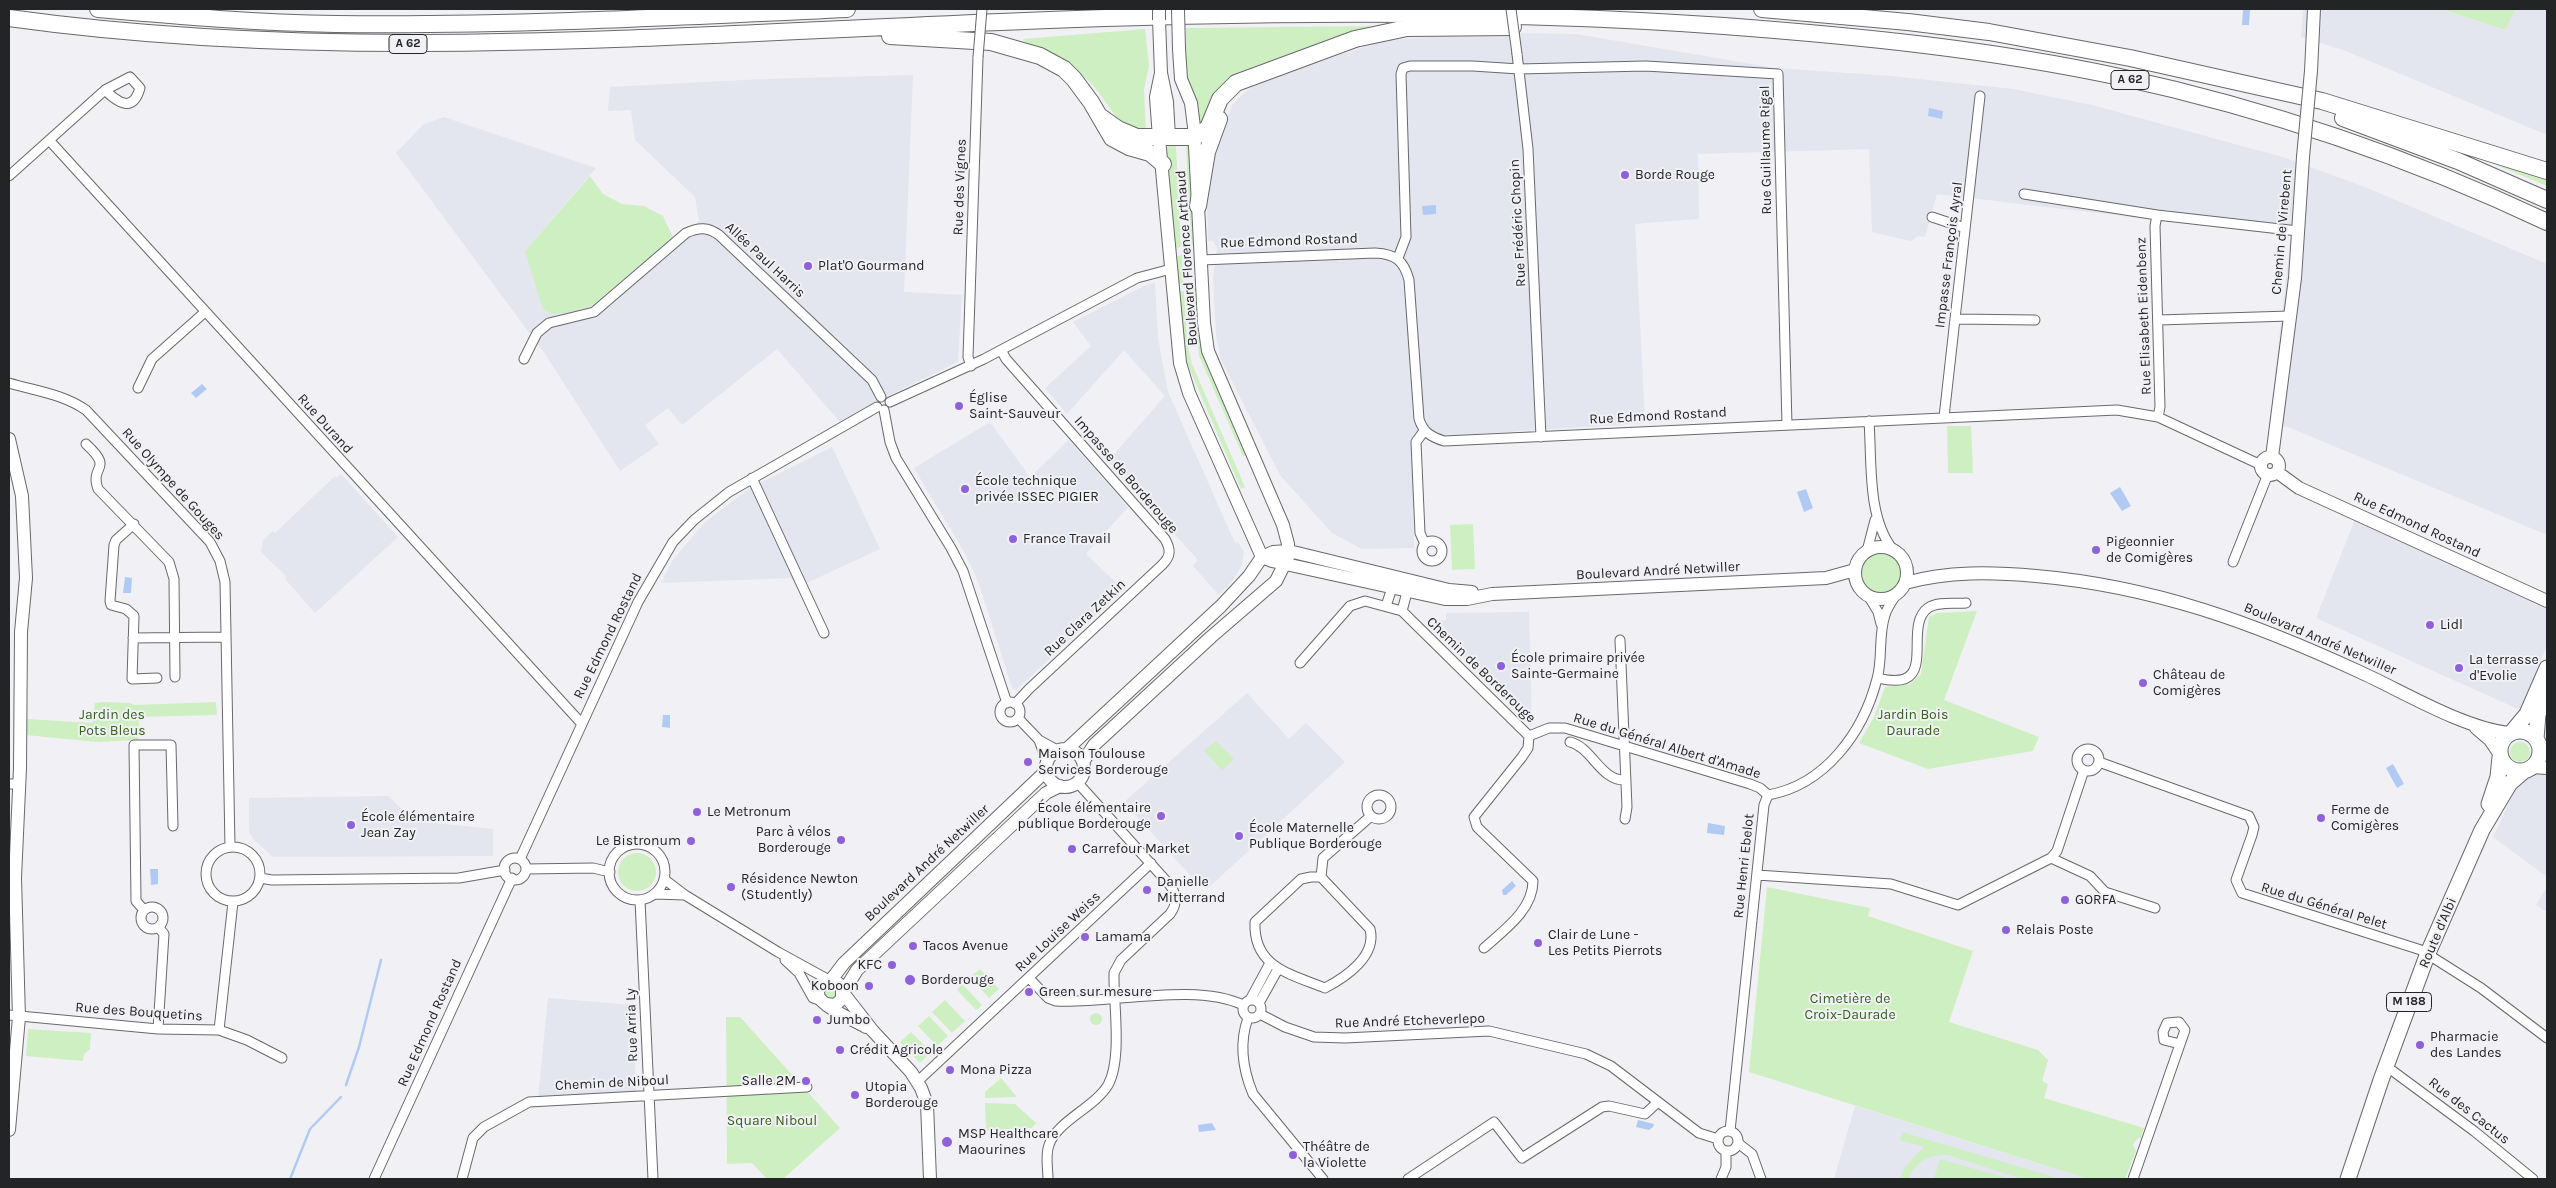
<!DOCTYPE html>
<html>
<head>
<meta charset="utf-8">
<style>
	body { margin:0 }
	#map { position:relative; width:2556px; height:1188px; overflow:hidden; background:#f1f1f5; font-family:Karla,sans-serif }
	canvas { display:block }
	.frame { position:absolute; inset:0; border:10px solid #232425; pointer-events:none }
</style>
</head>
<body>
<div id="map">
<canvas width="2556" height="1188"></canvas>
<div class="frame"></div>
</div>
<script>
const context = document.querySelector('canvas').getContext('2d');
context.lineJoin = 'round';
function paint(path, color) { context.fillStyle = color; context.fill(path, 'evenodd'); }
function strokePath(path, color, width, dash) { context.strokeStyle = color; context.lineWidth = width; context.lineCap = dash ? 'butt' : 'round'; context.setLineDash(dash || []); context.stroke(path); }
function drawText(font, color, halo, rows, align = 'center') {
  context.font = font + ' Karla,sans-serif'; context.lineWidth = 4; context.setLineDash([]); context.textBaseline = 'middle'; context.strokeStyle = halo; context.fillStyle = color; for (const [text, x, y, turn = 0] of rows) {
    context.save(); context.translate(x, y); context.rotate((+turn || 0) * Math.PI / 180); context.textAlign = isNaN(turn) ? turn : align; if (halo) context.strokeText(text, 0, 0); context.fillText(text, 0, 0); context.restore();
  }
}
const built = new Path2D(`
	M2303 9H2440L2505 30 2516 9H2547V135L2343 50 2301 37Z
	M1499 33 1576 34 1775 68 1891 76 2013 89 2092 105 2286 158 2365 187 2547 264V535L2288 427 2269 425 2291 236 1937 194 1925 237 1918 236 1911 241 1872 232 1869 149 1698 154 1699 219 1635 224 1645 423 1412 438 1414 548 1362 549 1332 533 1280 475 1221 360 1216 335 1213 277 1217 248 1213 241H1208L1206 178 1232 105 1246 91 1262 81 1385 40Z
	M913 75 904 292 962 295 958 362 865 407 840 422 777 349 682 425 668 408 645 425 659 444 620 471 545 354 396 153 424 124 444 117 596 168 525 251 593 305 682 229 699 222 695 197 635 140 631 110 608 111 610 87 763 79Z
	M1155 282 1158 338 1168 392 1235 543 1238 542 1244 552 1242 565 1233 580 1219 595 1193 566 1198 560 1108 461 1165 396 1124 350 1067 414 1045 388 1091 346 1073 322 1142 287Z
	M990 422 1030 477 1069 440 1128 507 1086 554 1124 590 1016 690 1012 688 979 584 967 557 914 468Z
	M832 447 880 549 796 588 791 578 661 583 673 560 705 522 750 488Z
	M341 474 398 537 315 613 285 579 287 577 261 552 263 540 273 531 275 533 335 476 336 478Z
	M2355 519 2547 607V645L2520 710 2316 618Z
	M1529 612 1532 727 1455 649 1456 647 1443 634 1447 630 1437 620H1446V613Z
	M1247 693 1289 739 1306 723 1345 762 1207 889 1202 882 1198 884 1124 802Z
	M2547 723V877L2493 837Z
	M388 796 415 821 493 829V856L273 857 253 839 249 831V798Z
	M2547 887V912L2536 905Z
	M548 998 634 1005 636 1091 538 1098Z
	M1855 1106 2088 1179H1834Z`);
const green = new Path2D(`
	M2441 9H2516L2505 30Z
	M1379 26 1244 73 1200 127 1186 75V28Z
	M1145 29 1149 66 1144 89 1146 132 1128 127 1118 119 1093 85 1070 65 1027 44 1023 39Z
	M1190 145 1196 244 1191 245 1186 146Z
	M1169 146H1176L1181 247 1174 248 1166 149Z
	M2493 159 2547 178V186L2489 162Z
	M590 176 603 194 622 204 644 206 663 216 673 237 593 305 568 313 551 314 543 309 525 251Z
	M1182 255 1183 283 1177 284 1175 257Z
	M1198 288 1205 358 1247 455 1243 456 1199 356 1193 289Z
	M1184 291 1187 341 1192 364 1245 487 1241 489 1187 363 1178 292Z
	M1947 426H1971L1973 473H1948Z
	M1473 524 1475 569 1452 570 1450 525Z
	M1860 574a21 21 0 1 1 42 0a21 21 0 1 1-42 0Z
	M1977 611 1944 700 2039 737 2033 751 1928 769 1859 743 1874 717 1885 687 1910 684 1921 674 1929 617 1937 613Z
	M102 702 130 703 134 705 216 702 217 715 139 717 138 740 97 742 26 735 27 719 92 723 95 703Z
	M1216 741 1234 759 1222 770 1204 751Z
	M2510 752a10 10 0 1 1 20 0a10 10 0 1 1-20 0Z
	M618 872a19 19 0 1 1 38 0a19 19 0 1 1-38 0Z
	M1767 887 1870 908 1868 916 1973 951 1949 1022 2038 1050 2048 1060 2042 1081 2048 1084 2044 1098 2144 1128 2141 1138H2138L2133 1145 2136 1151 2125 1179H2088L1749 1072Z
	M980 969 999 989 989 998 970 977Z
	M962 984 982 1005 976 1010 957 990Z
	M825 993a6 6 0 1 1 12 0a6 6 0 1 1-12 0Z
	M945 1000 965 1021 952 1033 932 1012Z
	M1090 1019a6 6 0 1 1 12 0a6 6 0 1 1-12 0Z
	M929 1016 948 1036 937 1046 918 1026Z
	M726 1017H740L840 1128 783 1179H767L752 1163 727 1164Z
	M28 1029 91 1033 90 1049 84 1054 83 1061 26 1056Z
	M911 1032 931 1052 920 1063 900 1042Z
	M1001 1078 1017 1097 985 1098V1092Z
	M985 1103 1015 1104 1036 1123 1032 1128 986 1130Z
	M1902 1132 2061 1179H2022L1948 1155C1929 1154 1915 1161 1909 1179H1900L1905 1167 1924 1147 1900 1140Z
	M1940 1159 2010 1179H1934Z`);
const water = new Path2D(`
	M2243 9 2250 10 2249 25H2242Z
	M1929 108 1943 111 1942 119 1928 116Z
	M1436 205V214L1423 215 1422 206Z
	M202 384 207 389 196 398 191 393Z
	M2120 487 2131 506 2122 511 2110 493Z
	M1806 489 1813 508 1804 512 1797 492Z
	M125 577 132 578 131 593H123Z
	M663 715H670V728L662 727Z
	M2393 764 2404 784 2397 788 2386 768Z
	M1708 823 1725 826 1724 835 1707 833Z
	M150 869H158V884L151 885Z
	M1512 881 1516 886 1506 895H1503L1502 890Z
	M1638 1120 1654 1124 1653 1127 1649 1130 1636 1127Z
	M1212 1123 1216 1130 1199 1132 1198 1125Z`);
const stream = new Path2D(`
	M346 1085 359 1047 381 960
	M290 1179 310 1129 341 1097`);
const street = new Path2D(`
	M1517 54 1528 149 1541 437
	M49 140 582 724
	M9 176 105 90 130 77 140 88C133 113 118 103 105 90
	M2024 194 2157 215 2298 231
	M2157 215 2155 226 2160 407 2158 417
	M1932 217 1965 228
	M1398 258 1406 237 1401 74 1403 68 1410 66H1473L1519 69 1646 66 1778 74 1787 425
	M1201 260 1375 253C1396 254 1404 261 1409 280L1419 419C1423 432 1431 437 1444 441L2117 410 2158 417 2261 465
	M1955 319 2035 320
	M2158 320 2290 316
	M1001 350 1006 359 1165 539C1171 550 1171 556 1162 565L1029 689 1015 704
	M524 359 537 333 549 323 594 312 686 233C699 227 708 227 719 235L872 380 881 397
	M971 366 968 357 978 57
	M9 383C36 391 63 394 86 410L210 542 220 561 225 582 230 847
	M138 388 152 359 205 312
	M890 402 984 359 1137 278 1171 269
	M884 410 890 442 896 458 951 548 963 571 1007 703
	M1944 417 1980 96
	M1869 421C1872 463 1867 517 1893 550
	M1424 431 1416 442 1420 533 1425 544
	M86 444C115 471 89 464 98 489L169 562 174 579 175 677
	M752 478 824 633
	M134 524 116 540 114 545 110 601 111 605 126 609 134 616 132 679 157 678
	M1422 551a10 10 0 1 1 20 0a10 10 0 1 1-20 0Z
	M1867 551 1875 520
	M2233 562 2268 474
	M1869 597 1878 612 1881 624
	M1386 606 1392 588
	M1402 611 1407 592
	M133 638 225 637
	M1620 640 1627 807 1625 819
	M1300 663 1350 606 1365 601 1402 611 1529 736
	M1878 678C1942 694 1901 627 1928 608 1937 601 1955 604 1966 603
	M1000 712a10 10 0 1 1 20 0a10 10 0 1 1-20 0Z
	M1018 718 1039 740 1047 762
	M1529 736 1549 728H1565L1750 784 1760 788 1768 795
	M1039 740 1057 750
	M1570 742C1592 747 1601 782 1626 780
	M2077 760a11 11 0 1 1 22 0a11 11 0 1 1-22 0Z
	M2099 762 2249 816 2254 827 2252 835 2236 880 2242 893 2421 950 2481 988 2547 1038
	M9 784H19
	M1367 807a12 12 0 1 1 24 0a12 12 0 1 1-24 0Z
	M609 872a28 28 0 1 1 56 0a28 28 0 1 1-56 0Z
	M206 874a27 27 0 1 1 54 0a27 27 0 1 1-54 0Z
	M2051 858 2090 876 2105 892 2155 908
	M504 869a11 11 0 1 1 22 0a11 11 0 1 1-22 0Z
	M520 859 638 602 673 542 694 520 729 492 877 407
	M526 869 593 868 610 872
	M1757 875 1891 884 1958 905 2051 858 2057 851 2084 770
	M1311 877H1321L1370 929C1377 956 1346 977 1325 988 1290 974 1253 967 1255 922L1301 879Z
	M1321 877 1323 858 1371 816
	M260 878 272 880 459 878 505 870
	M664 879 685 895 778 952 829 980
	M655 894 684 895
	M640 900 653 1179
	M141 918a11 11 0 1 1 22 0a11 11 0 1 1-22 0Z
	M144 910 136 901 134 745H171L173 826
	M1484 948C1504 930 1533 910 1533 881L1477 827 1474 817 1522 757 1528 748 1529 736
	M785 960 799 973 813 998 822 1001
	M1029 978 1048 998 1056 1001C1109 1004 1196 982 1243 1005
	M1243 1009a9 9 0 1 1 18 0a9 9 0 1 1-18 0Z
	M1250 1000 1270 963
	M1259 1003 1278 969
	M1260 1014 1285 1027 1314 1037 1345 1038 1489 1031 1586 1054 1611 1066 1699 1133 1718 1139
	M9 1015 158 1029 219 1030 233 902
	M1248 1018C1239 1043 1243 1070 1253 1094L1323 1179
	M158 1029 164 934 159 928
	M219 1030 247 1040 282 1058
	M2386 1066 2474 1131 2533 1179
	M918 1081 1151 863
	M1718 1141a10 10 0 1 1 20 0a10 10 0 1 1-20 0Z
	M1730 1131 1764 805 1768 795C1825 785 1863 733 1877 679 1883 658 1878 636 1885 615 1887 608 1892 601 1896 595
	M1738 1143 1752 1154 1761 1179
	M374 1179 512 878
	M462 1179 473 1138 484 1127 529 1102 807 1087
	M1048 1179C1048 1168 1045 1155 1049 1145 1056 1122 1095 1107 1108 1085 1122 1060 1114 1007 1114 978V973L1121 960 1170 914C1178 903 1177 894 1169 884L1077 782
	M1408 1179 1494 1122 1522 1158 1602 1107 1609 1106 1645 1114 1658 1102
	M1721 1179 1726 1167V1151
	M2133 1179 2185 1030 2179 1022 2167 1023 2163 1032 2164 1040 2180 1044`);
const secondary = new Path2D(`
	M1159 20 1161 73 1167 102 1169 138
	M2311 71 2314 9
	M1161 73 1156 97 1159 138 1180 363 1189 393 1262 557
	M9 439 22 496 26 578 21 632 20 768 15 878 19 1017 9 1130
	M2272 457 2295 278 2303 157
	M2261 466a9 9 0 1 1 18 0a9 9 0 1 1-18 0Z
	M2277 472 2299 488 2547 601
	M1855 573a26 26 0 1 1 52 0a26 26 0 1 1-52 0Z
	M1262 557 1272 561 1445 599H1467L1492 594 1826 578 1855 570
	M1905 583C1948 571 1992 572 2036 576 2153 586 2254 623 2360 672 2404 692 2463 728 2509 733
	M2476 728 2490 740 2499 753
	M2539 743 2547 752
	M1067 749 1221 606 1249 576 1262 557 1273 552 1289 551 1449 590 1472 592
	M1046 768a19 19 0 1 1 38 0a19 19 0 1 1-38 0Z
	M1083 762 1094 745 1211 637 1276 581 1288 557V544L1283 525 1208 351 1204 323 1194 127 1191 103 1181 79 1179 49
	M2532 767 2547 768
	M831 980 844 963 1046 771
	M844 991 857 970 1046 793 1060 786
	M844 994 872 1030 911 1072 921 1088 927 1104 930 1179
	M826 1004 835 1005 842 999V987C831 972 809 989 822 1001 834 1013 852 1019 866 1027`);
const primary = new Path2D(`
	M2500 751a20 20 0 1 1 40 0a20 20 0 1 1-40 0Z
	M2512 732 2527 714 2547 668
	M2536 739 2538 714 2546 697
	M2489 804 2498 777 2500 757
	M2348 1179 2381 1080 2428 953 2482 830 2510 783 2524 771`);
const highway = new Path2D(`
	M98 9C178 16 257 23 336 24 507 26 677 17 847 9
	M1762 9 1908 22 1989 32 2130 58 2322 101 2547 171
	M9 18C339 64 670 35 1001 22 1242 12 1483 9 1724 26 1857 36 1989 49 2120 77 2268 109 2411 158 2547 222
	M890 36 991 42 1040 56 1064 69 1074 79 1091 102 1112 138 1129 147 1150 153 1163 164
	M1101 117 1118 129 1137 137H1195L1208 128 1220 99 1236 83 1355 39 1407 28 1513 27
	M2343 118 2458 161 2547 200
	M1198 206 1207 152 1219 119`);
const streetBridge = new Path2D(`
	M1511 9 1517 54
	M978 57 982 9`);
const secondaryBridge = new Path2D(`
	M1159 9V20
	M1178 9 1179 49
	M2303 157 2311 71`);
const markers = [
	[1625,175,5,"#8e61db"],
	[808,266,5,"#8e61db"],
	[959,406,5,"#8e61db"],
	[965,489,5,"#8e61db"],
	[1013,539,5,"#8e61db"],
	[2096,550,5,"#8e61db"],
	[2430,625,5,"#8e61db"],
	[1501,666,5,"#8e61db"],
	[2459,668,5,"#8e61db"],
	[2143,683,5,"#8e61db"],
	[1028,762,5,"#8e61db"],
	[697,812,5,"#8e61db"],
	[1161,816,5,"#8e61db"],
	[2321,818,5,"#8e61db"],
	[351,825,5,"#8e61db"],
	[1239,836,5,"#8e61db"],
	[841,840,5,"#8e61db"],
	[691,841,5,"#8e61db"],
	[1072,849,5,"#8e61db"],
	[731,887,5,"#8e61db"],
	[1147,890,5,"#8e61db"],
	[2065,900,5,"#8e61db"],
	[2006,930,5,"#8e61db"],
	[1085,937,5,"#8e61db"],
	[1538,943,5,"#8e61db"],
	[913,946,5,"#8e61db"],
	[892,965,5,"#8e61db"],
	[910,980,6,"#8e61db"],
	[869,986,5,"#8e61db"],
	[1029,992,5,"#8e61db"],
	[817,1020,5,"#8e61db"],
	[2420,1045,5,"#8e61db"],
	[840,1050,5,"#8e61db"],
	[950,1070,5,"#8e61db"],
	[806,1081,5,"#8e61db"],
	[855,1095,5,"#8e61db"],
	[947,1142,6,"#8e61db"],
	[1293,1155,5,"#8e61db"]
];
const shields = [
	[408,44,38],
	[2130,80,38],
	[2409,1002,45]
];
const shieldNames = [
	["A 62",408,44],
	["A 62",2130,80],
	["M 188",2409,1002]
];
const streetNames = [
	["Rue Guillaume Rigal",1766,150,-91],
	["Rue des Vignes",960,187,-88],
	["Rue Frédéric Chopin",1518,223,-93],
	["Chemin de Virebent",2282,232,-85],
	["Rue Edmond Rostand",1289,241,-2],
	["Impasse François Ayral",1949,255,-83],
	["Boulevard Florence Arthaud",1187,258,-94],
	["Allée Paul Harris",765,260,43],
	["Rue Elisabeth Eidenbenz",2144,316,-92],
	["Rue Edmond Rostand",1658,416,-3],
	["Rue Durand",325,424,48],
	["Impasse de Borderouge",1126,475,49],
	["Rue Olympe de Gouges",173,484,48],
	["Rue Edmond Rostand",2417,525,25],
	["Boulevard André Netwiller",1658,571,-3],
	["Rue Clara Zetkin",1085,618,-43],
	["Rue Edmond Rostand",608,636,-64],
	["Boulevard André Netwiller",2320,639,23],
	["Chemin de Borderouge",1481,670,44],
	["Rue du Général Albert d'Amade",1667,746,17],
	["Boulevard André Netwiller",927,863,-43],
	["Rue Henri Ebelot",1744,866,-84],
	["Rue du Général Pelet",2324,906,17],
	["Rue Louise Weiss",1058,932,-43],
	["Route d'Albi",2438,933,-67],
	["Rue des Bouquetins",139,1012,4],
	["Rue André Etcheverlepo",1410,1021,-2],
	["Rue Edmond Rostand",430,1023,-66],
	["Rue Arria Ly",632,1025,-92],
	["Chemin de Niboul",612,1083,-3],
	["Rue des Cactus",2469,1111,38]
];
const poiNames = [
	["Borde Rouge",1635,175],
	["Plat'O Gourmand",818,266],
	["Église",969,398],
	["Saint-Sauveur",969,414],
	["École technique",975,481],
	["privée ISSEC PIGIER",975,497],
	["France Travail",1023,539],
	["Pigeonnier",2106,542],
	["de Comigères",2106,558],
	["Lidl",2440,625],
	["École primaire privée",1511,658],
	["Sainte-Germaine",1511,674],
	["La terrasse",2469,660],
	["d'Evolie",2469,676],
	["Château de",2153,675],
	["Comigères",2153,691],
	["Maison Toulouse",1038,754],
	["Services Borderouge",1038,770],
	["École élémentaire",1151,808,"right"],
	["publique Borderouge",1151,824,"right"],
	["Ferme de",2331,810],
	["Comigères",2331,826],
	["Le Metronum",707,812],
	["École élémentaire",361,817],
	["Jean Zay",361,833],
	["École Maternelle",1249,828],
	["Publique Borderouge",1249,844],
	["Parc à vélos",831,832,"right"],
	["Borderouge",831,848,"right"],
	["Le Bistronum",681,841,"right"],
	["Carrefour Market",1082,849],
	["Résidence Newton",741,879],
	["(Studently)",741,895],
	["Danielle",1157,882],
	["Mitterrand",1157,898],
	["GORFA",2075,900],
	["Relais Poste",2016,930],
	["Clair de Lune -",1548,935],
	["Les Petits Pierrots",1548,951],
	["Lamama",1095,937],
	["Tacos Avenue",923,946],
	["KFC",882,965,"right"],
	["Borderouge",921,980],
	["Koboon",859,986,"right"],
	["Green sur mesure",1039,992],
	["Jumbo",827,1020],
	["Pharmacie",2430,1037],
	["des Landes",2430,1053],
	["Crédit Agricole",850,1050],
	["Mona Pizza",960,1070],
	["Salle 2M",796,1081,"right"],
	["Utopia",865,1087],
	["Borderouge",865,1103],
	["MSP Healthcare",958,1134],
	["Maourines",958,1150],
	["Théâtre de",1303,1147],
	["la Violette",1303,1163]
];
const parkNames = [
	["Jardin des",112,715],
	["Pots Bleus",112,731],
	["Jardin Bois",1913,715],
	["Daurade",1913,731],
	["Cimetière de",1850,999],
	["Croix-Daurade",1850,1015],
	["Square Niboul",772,1121]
];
paint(built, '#e3e5ef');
paint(green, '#ceefc1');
paint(water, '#b1caf4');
strokePath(stream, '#b1caf4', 2.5);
strokePath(street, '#69696c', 11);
strokePath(secondary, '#69696c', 14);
strokePath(primary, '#69696c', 17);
strokePath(highway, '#69696c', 18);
strokePath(street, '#fff', 9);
strokePath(secondary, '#fff', 12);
strokePath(primary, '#fff', 15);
strokePath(highway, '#fff', 16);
strokePath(streetBridge, '#69696c', 11, []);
strokePath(secondaryBridge, '#69696c', 14, []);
strokePath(streetBridge, '#fff', 9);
strokePath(secondaryBridge, '#fff', 12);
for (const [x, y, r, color] of markers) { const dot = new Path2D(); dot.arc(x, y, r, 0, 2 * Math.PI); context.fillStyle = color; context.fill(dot); strokePath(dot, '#f1f1f5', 2); }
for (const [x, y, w] of shields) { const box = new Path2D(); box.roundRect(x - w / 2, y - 9.5, w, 19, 4); context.fillStyle = '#f1f1f5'; context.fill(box); strokePath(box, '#232425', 1); }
drawText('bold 12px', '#232425', null, shieldNames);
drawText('14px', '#232425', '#f1f1f5', streetNames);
drawText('14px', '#232425', '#f1f1f5', poiNames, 'left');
drawText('14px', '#34611d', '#f1f1f5', parkNames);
</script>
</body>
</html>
